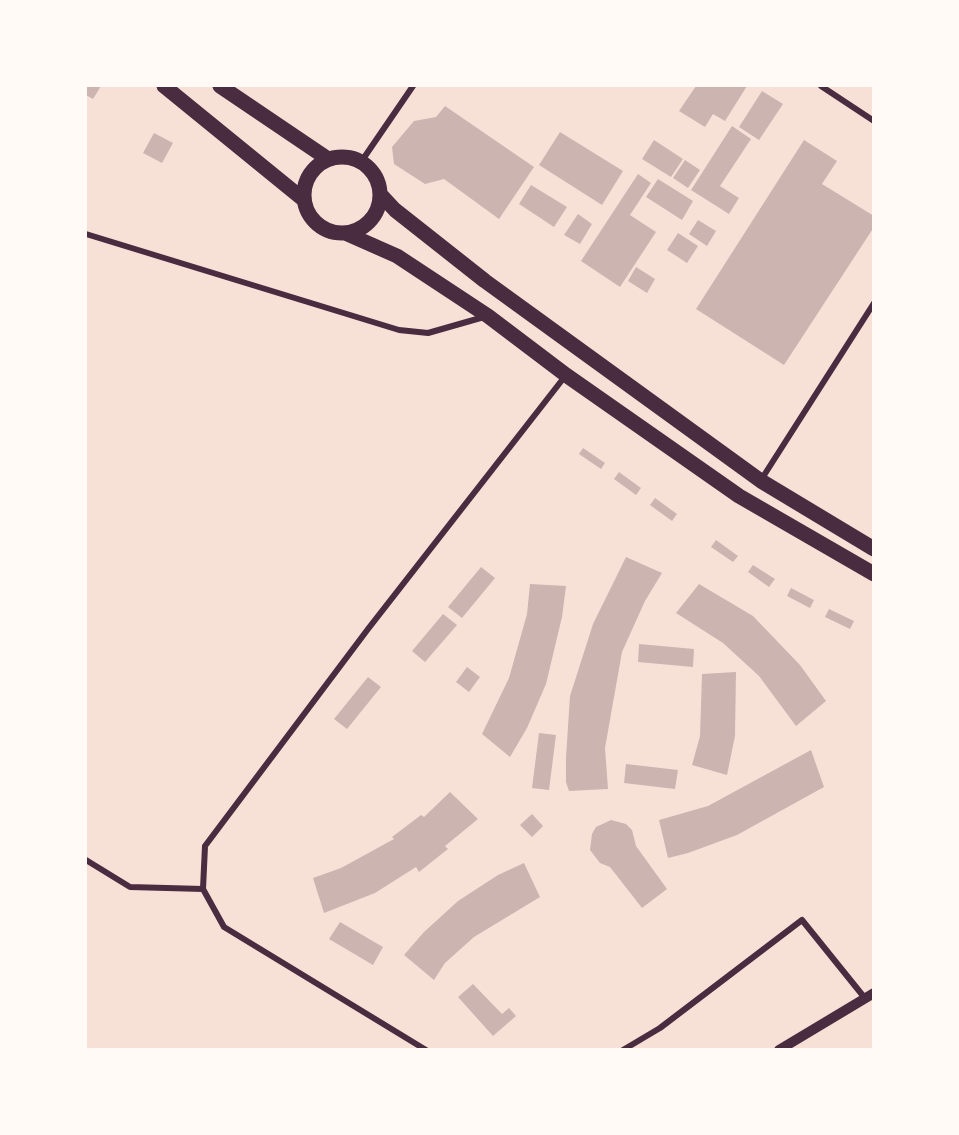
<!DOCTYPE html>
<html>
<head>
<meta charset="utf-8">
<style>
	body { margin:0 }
	#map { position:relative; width:959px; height:1135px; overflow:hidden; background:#f7e1d7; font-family:Ubuntu,sans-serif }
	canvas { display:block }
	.frame { position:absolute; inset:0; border:87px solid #fffaf5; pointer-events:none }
</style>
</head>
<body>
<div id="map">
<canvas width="959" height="1135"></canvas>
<div class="frame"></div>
</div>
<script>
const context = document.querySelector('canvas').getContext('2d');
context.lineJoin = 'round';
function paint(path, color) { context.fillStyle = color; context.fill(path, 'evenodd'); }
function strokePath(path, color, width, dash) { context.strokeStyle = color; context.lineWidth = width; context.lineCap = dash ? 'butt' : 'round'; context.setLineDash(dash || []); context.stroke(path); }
const building = new Path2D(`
	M86 86H101L93 99 86 95Z
	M696 86H747L725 121 713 114 705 127 679 111Z
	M762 91 783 104 759 140 739 127Z
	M445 106 534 167 499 219 444 179 425 184 394 164 392 147 414 121 436 117Z
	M732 126 751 139 720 186 739 198 729 214 691 190Z
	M560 132 623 171 602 205 539 165Z
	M154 133 173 143 162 163 143 153Z
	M654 140 683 159 671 177 642 159Z
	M804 140 837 161 822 184 874 216V227L784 365 696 309Z
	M685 160 700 170 688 188 673 178Z
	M638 174 651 183 630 215 656 232 620 287 581 261Z
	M658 179 693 201 682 220 646 197Z
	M531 185 567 207 554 227 519 204Z
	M578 214 592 224 580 244 564 235Z
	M698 220 716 231 707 246 689 234Z
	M678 233 698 246 687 263 667 250Z
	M636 267 655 279 647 293 628 281Z
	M583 448 605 463 601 469 579 454Z
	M619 472 641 488 636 495 614 479Z
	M655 498 677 514 672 521 650 505Z
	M716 540 738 556 733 562 711 547Z
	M626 557 662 573 645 601 622 652 605 748 608 789 569 791 566 782V757L570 696 593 624Z
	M753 565 775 579 769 587 748 572Z
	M481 567 495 578 462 618 448 607Z
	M530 584 566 586 562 617 546 684 527 728 510 757 482 734 509 678 527 614Z
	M699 584 753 616 800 665 826 701 796 726 759 676 723 643 676 613Z
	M791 588 814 600 810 608 787 596Z
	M829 609 854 621 850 629 825 617Z
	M443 614 457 625 425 662 412 651Z
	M639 644 694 649 693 667 638 662Z
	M467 667 480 677 469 692 456 682Z
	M736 672 735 736 727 775 692 765 700 736 702 674Z
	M368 677 381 687 347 729 334 719Z
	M539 733 556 735 549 790 532 788Z
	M811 750 824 787 737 835 688 853 668 858 659 820 708 806Z
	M626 764 678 770 675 789 624 783Z
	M450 792 478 819 445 846 448 849 419 872 416 867 375 893 324 913 313 878 341 868 394 839 392 837 421 815 424 817Z
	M532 814 543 826 532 837 520 825Z
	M611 820 626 824 632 830 636 846 667 889 642 908 610 867 600 863 590 850 592 834 596 827Z
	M524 863 540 897 474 937 445 963 434 980 404 955 424 932 458 901 498 875Z
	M340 922 383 947 373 965 329 939Z
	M473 984 502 1014 509 1008 516 1016 493 1036 458 997Z`);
const minor = new Path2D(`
	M821 86 874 121
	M361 162 413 86
	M86 234 399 330 428 333 484 317
	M761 480 874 303
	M86 860 130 887 203 889
	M426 1050 224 927 203 889 205 846 368 629 566 375
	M623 1050 660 1028 802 920 864 997`);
const tertiary = new Path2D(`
	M779 1050 874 993`);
const primary = new Path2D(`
	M164 86 304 200
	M220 86 328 159
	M304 195a38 38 0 1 1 76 0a38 38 0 1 1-76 0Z
	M381 195 395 210 485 281 761 481 874 549
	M345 233 397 256 488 316 566 375 739 496 874 574`);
paint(building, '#ccb4b1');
strokePath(minor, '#4a2c40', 6);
strokePath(tertiary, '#4a2c40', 10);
strokePath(primary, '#4a2c40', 15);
</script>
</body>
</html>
